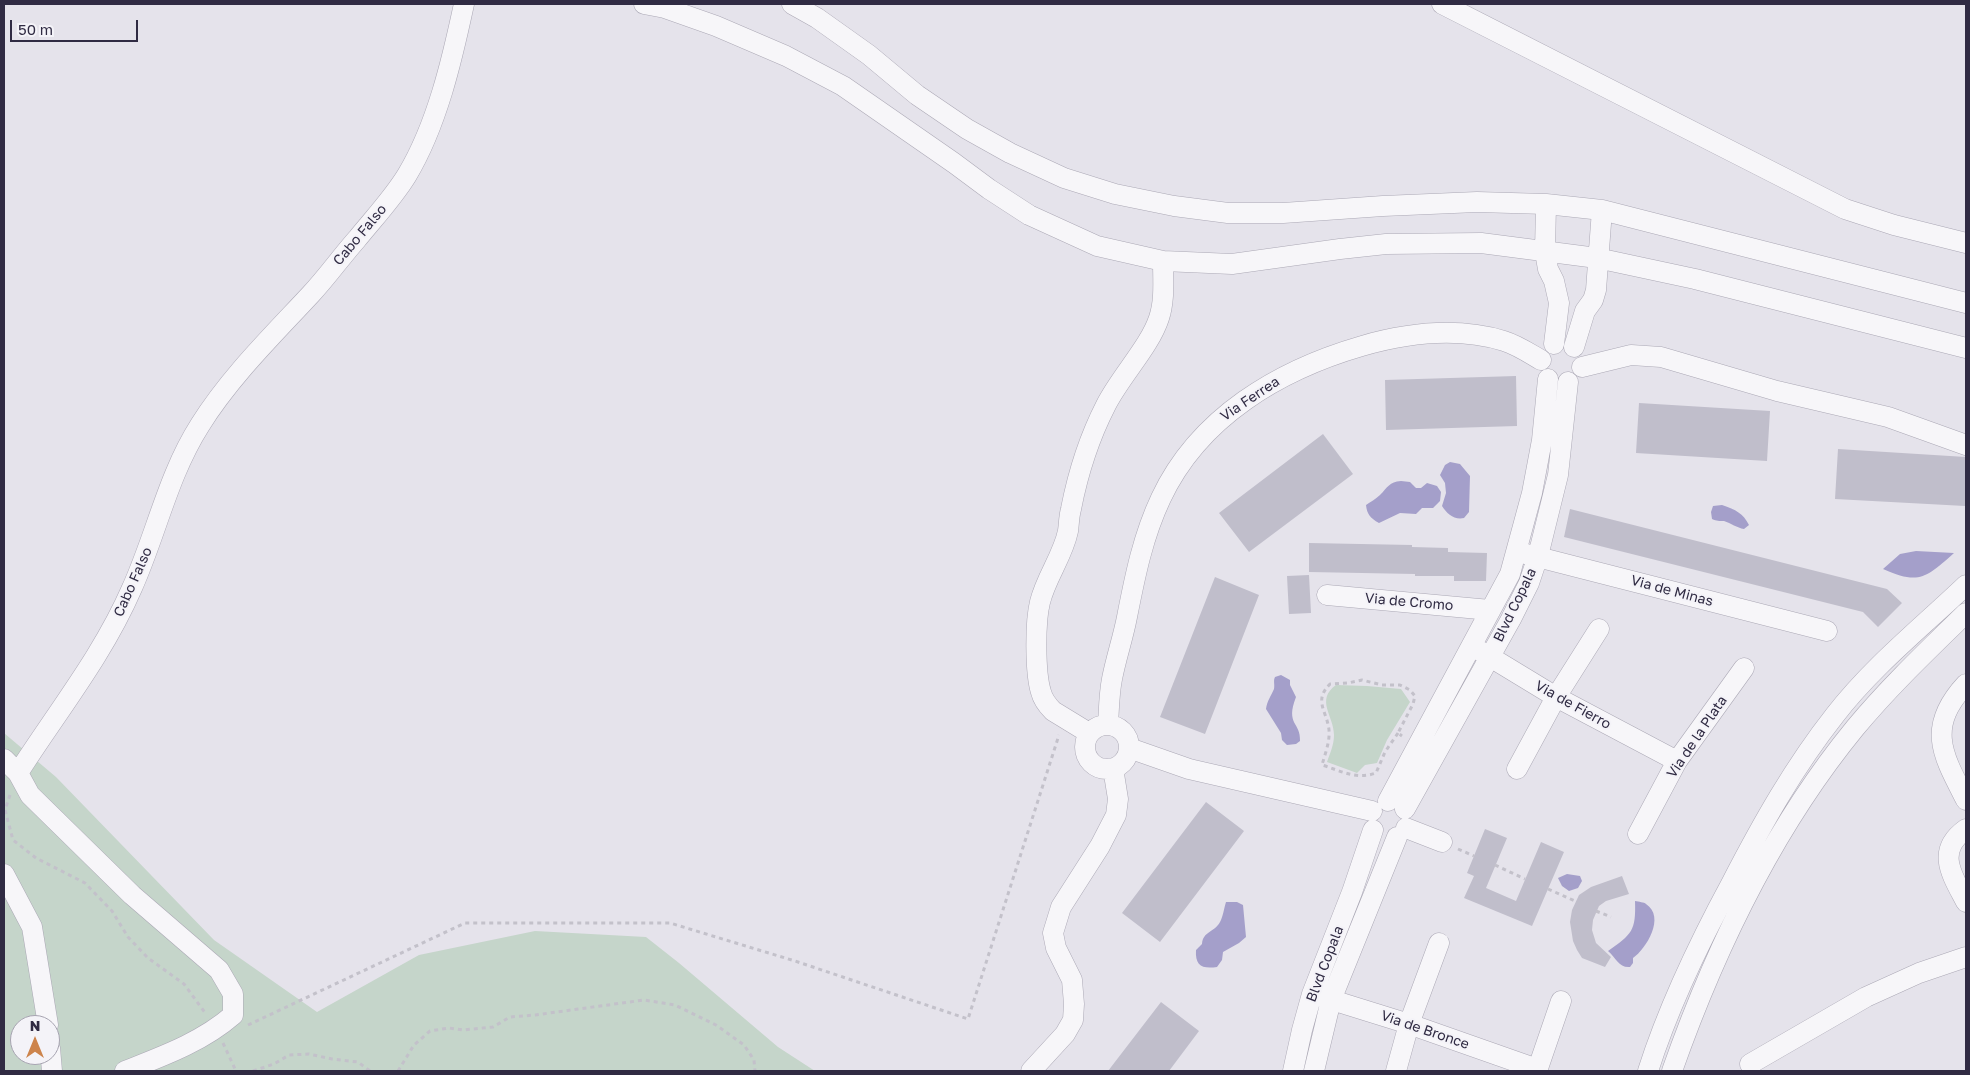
<!DOCTYPE html>
<html>
<head>
<meta charset="utf-8">
<style>
	body { margin:0 }
	#map { position:relative; width:1970px; height:1075px; overflow:hidden; background:#e5e3eb; font-family:"Golos Text",sans-serif }
	canvas { display:block }
	.frame { position:absolute; inset:0; border:5px solid #302b43; pointer-events:none }
	.north { position:absolute; left:10px; top:1015px; width:50px; height:50px; box-sizing:border-box; background:#f4f3f8; border:1px solid #a6a3b0; border-radius:50%; rotate:0deg; font-size:14px; font-weight:700; line-height:20px; text-align:center; color:#302b43 }
	.north::after { content:''; display:block; margin:auto; width:18px; height:22px; background:#cd844c; clip-path:polygon(50% 0,100% 100%,50% 72%,0 100%) }
	.scale { position:absolute; left:10px; top:20px; width:128px; height:22px; box-sizing:border-box; border:2px solid #302b43; border-top:0; padding-left:6px; font-size:15px; line-height:18px; white-space:nowrap; color:#302b43; -webkit-text-stroke:4px #f4f3f8; paint-order:stroke }
</style>
</head>
<body>
<div id="map">
<canvas width="1970" height="1075"></canvas>
<div class="frame"></div>
<div class="north">N</div>
<div class="scale">50 m</div>
</div>
<script>
const context = document.querySelector('canvas').getContext('2d');
context.lineJoin = 'round';
function paint(path, color) { context.fillStyle = color; context.fill(path, 'evenodd'); }
function strokePath(path, color, width, dash) { context.strokeStyle = color; context.lineWidth = width; context.lineCap = dash ? 'butt' : 'round'; context.setLineDash(dash || []); context.stroke(path); }
function drawText(font, color, halo, rows, align = 'center') {
  context.font = font + ' "Golos Text",sans-serif'; context.lineWidth = 4; context.setLineDash([]); context.textBaseline = 'middle'; context.strokeStyle = halo; context.fillStyle = color; for (const [text, x, y, turn = 0] of rows) {
    context.save(); context.translate(x, y); context.rotate((+turn || 0) * Math.PI / 180); context.textAlign = isNaN(turn) ? turn : align; if (halo) context.strokeText(text, 0, 0); context.fillText(text, 0, 0); context.restore();
  }
}
const green = new Path2D(`
	M1336 685 1367 686 1401 689 1410 702 1387 740 1377 763 1365 765 1357 773 1327 762C1330 753 1334 745 1334 735 1334 716 1315 700 1336 685Z
	M4 733 56 777 214 940 317 1012 419 955 535 931 646 937 679 963 778 1047 815 1071H4ZM20 1025H50V1055H20Z`);
const water = new Path2D(`
	M1450 462 1460 464 1470 476 1469 512 1464 518C1454 520 1447 514 1442 506L1446 493 1445 483 1440 475 1445 465Z
	M1401 481 1410 482 1416 488H1421L1427 483 1437 486 1441 492 1440 501 1433 508H1422L1416 514 1400 513 1379 523C1370 518 1367 514 1366 505 1370 502 1376 499 1380 495 1388 487 1389 482 1401 481Z
	M1722 505C1736 510 1743 513 1749 525L1744 529C1737 528 1731 523 1724 521 1719 521 1717 521 1712 519L1711 512 1713 506Z
	M1916 551 1954 553C1926 578 1919 585 1883 569L1900 554Z
	M1281 675 1290 680V685L1296 697C1285 725 1301 722 1300 741L1296 744 1287 745 1282 740 1281 733 1266 709C1267 701 1271 696 1274 689 1275 684 1273 681 1275 677Z
	M1567 874 1580 876 1582 881 1578 888 1569 891 1562 886 1558 878Z
	M1635 901C1639 902 1644 902 1646 904 1666 917 1646 949 1633 958V963L1630 967C1619 968 1616 958 1608 951 1632 934 1636 931 1635 901Z
	M1226 902H1237L1243 905 1246 937 1239 943 1223 952 1222 960 1217 967C1202 969 1195 966 1196 950L1202 944C1203 931 1214 933 1220 922 1223 917 1224 908 1226 902Z`);
const building = new Path2D(`
	M1516 376 1517 426 1386 430 1385 380Z
	M1639 403 1770 411 1767 461 1636 453Z
	M1323 434 1353 474 1249 552 1219 513Z
	M1838 449 1966 457 1965 506 1835 499Z
	M1570 509 1887 589 1902 603 1878 627 1863 612 1564 537Z
	M1309 543 1412 545V547L1448 548V552L1487 553 1486 581H1454V576H1415V574L1309 572Z
	M1309 575 1311 613 1289 614 1287 576Z
	M1215 577 1259 595 1205 734 1160 717Z
	M1206 802 1244 831 1160 942 1122 913Z
	M1485 829 1507 838 1486 888 1516 901 1541 842 1564 852 1532 926 1464 898 1474 876 1467 873Z
	M1622 876 1629 894 1606 901 1599 906 1593 920 1592 930 1596 943 1611 957 1605 967 1582 958 1577 950 1573 941 1570 922 1572 910 1579 895 1591 887Z
	M1161 1002 1199 1031 1169 1071H1108Z`);
const path = new Path2D(`
	M1398 733 1385 752 1376 773C1356 780 1341 771 1322 765 1325 754 1330 742 1329 730 1327 711 1313 701 1330 684L1348 683 1362 680 1382 685H1400L1410 690 1415 696 1413 704 1398 733 1402 736
	M10 795 5 810 13 840 36 858 85 883 112 911 128 937 148 958 184 984 206 1014
	M1458 849 1474 856
	M1495 865 1525 879
	M1548 889 1575 901
	M1596 911 1611 917
	M248 1025 465 923H670L795 961 968 1019 1059 735
	M223 1043 236 1071
	M253 1071 274 1064 289 1055 309 1054 332 1059 358 1062 370 1071
	M398 1071 414 1045 430 1031 449 1028 463 1030 493 1027 510 1017 535 1015 644 1000 675 1005 716 1025 744 1045 754 1060 755 1071`);
const minor = new Path2D(`
	M644 4 665 8 716 26 786 56 843 86 954 163 989 189 1029 215 1097 246 1163 261 1232 264 1340 249 1386 244 1481 243 1597 258 1695 279 1966 348
	M792 4 817 18 869 55 917 95 967 129 1010 153 1064 178 1115 194 1174 206 1228 213H1283L1383 206 1477 202 1546 204 1602 210 1966 303
	M1442 4 1845 209 1894 225 1966 243
	M1546 204 1545 252 1548 269 1554 281 1559 303 1554 344
	M1574 347 1585 311 1593 300 1596 290 1602 210
	M1582 367 1631 355 1661 357 1777 391 1888 417 1966 445
	M1526 554 1827 631
	M1327 595 1490 610
	M1477 649 1556 697 1677 761
	M1966 684C1926 727 1942 754 1966 800
	M1085 747a22 22 0 1 1 44 0a22 22 0 1 1-44 0Z
	M1108 725C1109 710 1109 694 1112 679 1116 658 1123 638 1127 617 1135 576 1143 536 1161 498 1199 417 1279 370 1362 346 1407 333 1458 327 1504 341 1517 345 1529 353 1541 360
	M1089 733 1053 711C1048 706 1043 700 1041 692 1035 673 1035 622 1040 602 1046 577 1063 556 1068 531 1069 524 1069 516 1071 509 1078 473 1089 438 1106 405 1120 377 1150 346 1159 318 1165 300 1163 280 1163 261
	M1129 748 1189 769 1372 811
	M4 759 18 773
	M1517 769 1556 697 1599 629
	M1388 801 1510 574 1532 493 1542 440 1548 379
	M1405 809 1511 619 1529 583 1538 556 1558 475 1568 382
	M1406 828 1442 842
	M1966 829C1935 851 1952 875 1966 902
	M1638 834 1677 761 1744 668
	M4 874 32 927 48 1025
	M1319 996 1409 1024 1537 1069
	M50 1048 52 1071
	M1750 1064 1866 997 1919 973 1966 957
	M125 1071C163 1056 202 1042 233 1015V994L219 970 132 895 30 795 18 773C57 712 103 655 132 588 156 535 168 475 200 425 230 377 272 336 311 294 327 277 341 257 357 239 374 218 393 198 407 175 437 125 452 60 464 4
	M1031 1071 1065 1034 1073 1020 1074 1004 1072 980 1056 948 1053 933 1061 907 1100 846 1116 815 1118 799 1113 768
	M1293 1071 1302 1030 1312 994 1352 892 1373 830
	M1314 1071 1331 1000 1397 837
	M1396 1071 1409 1024 1439 943
	M1537 1071 1561 1001
	M1648 1071C1669 1005 1699 943 1732 882 1762 824 1794 767 1835 715 1872 667 1922 627 1966 585
	M1672 1071C1715 949 1773 828 1855 728 1889 687 1928 650 1966 613`);
const streetNames = [
	["Cabo Falso",360,235,-50],
	["Via Ferrea",1250,399,-34],
	["Cabo Falso",133,582,-66],
	["Via de Minas",1672,591,15],
	["Via de Cromo",1409,602,5],
	["Blvd Copala",1515,605,-64],
	["Via de Fierro",1573,705,29],
	["Via de la Plata",1697,737,-56],
	["Blvd Copala",1325,964,-69],
	["Via de Bronce",1425,1030,19]
];
paint(green, '#c5d5ca');
paint(water, '#a49fca');
paint(building, '#c0becb');
strokePath(minor, '#aba8b5', 21);
strokePath(path, '#c3c1ca', 3, [4, 4]);
strokePath(minor, '#f7f6f9', 20);
drawText('14px', '#302b43', '#f4f3f8', streetNames);
</script>
</body>
</html>
